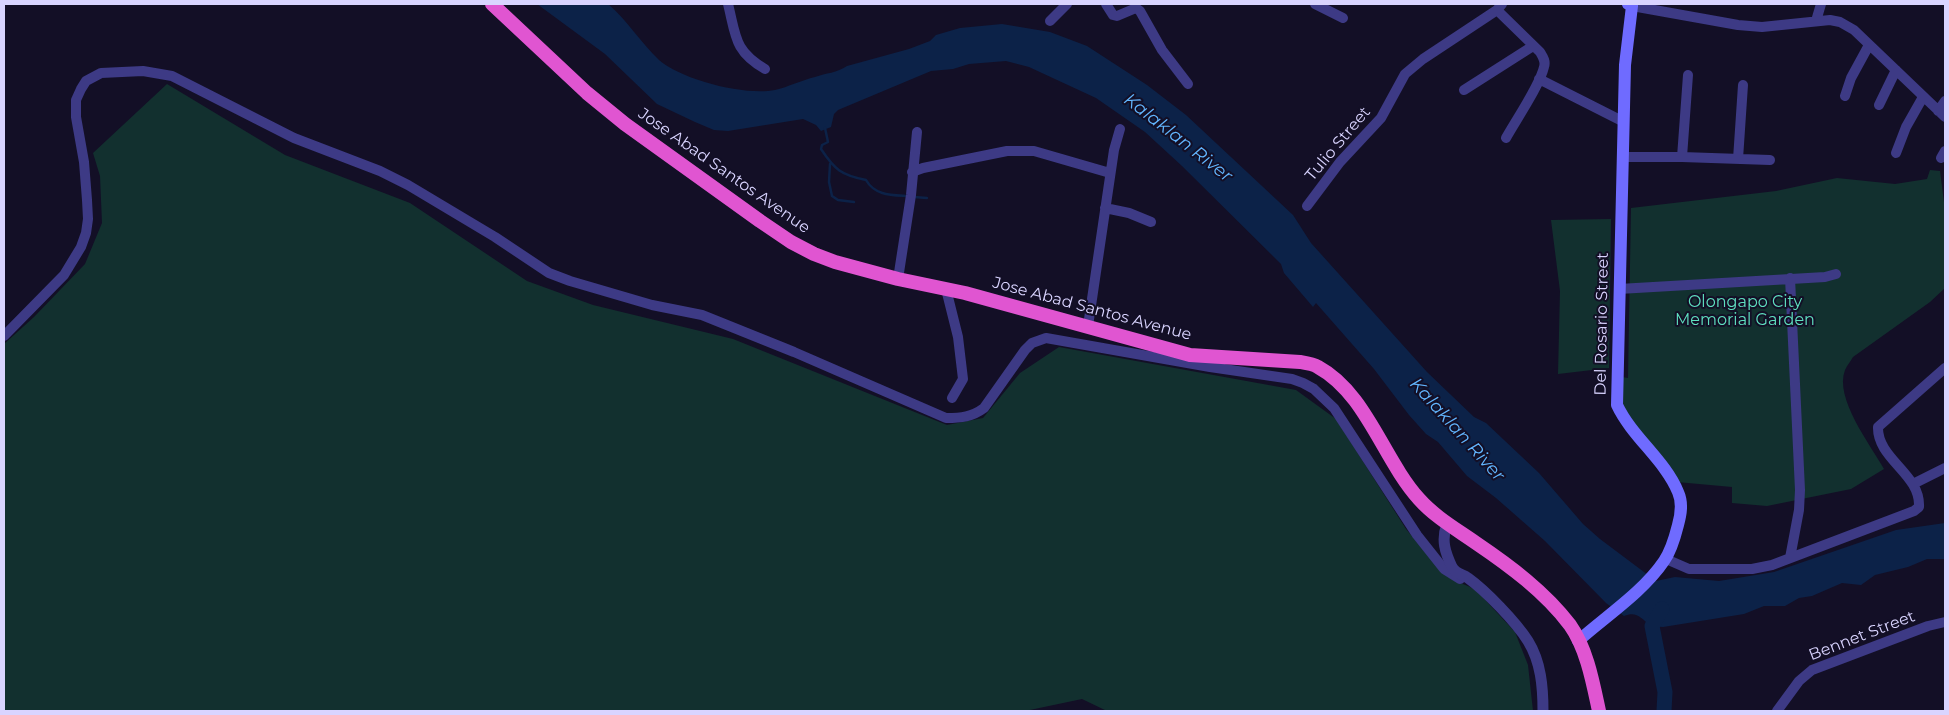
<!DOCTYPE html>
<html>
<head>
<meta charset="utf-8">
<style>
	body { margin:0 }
	#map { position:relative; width:1949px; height:715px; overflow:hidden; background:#130f26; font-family:Montserrat,sans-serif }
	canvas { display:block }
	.frame { position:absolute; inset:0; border:5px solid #d9d4ff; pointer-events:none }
</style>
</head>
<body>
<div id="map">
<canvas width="1949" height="715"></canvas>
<div class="frame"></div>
</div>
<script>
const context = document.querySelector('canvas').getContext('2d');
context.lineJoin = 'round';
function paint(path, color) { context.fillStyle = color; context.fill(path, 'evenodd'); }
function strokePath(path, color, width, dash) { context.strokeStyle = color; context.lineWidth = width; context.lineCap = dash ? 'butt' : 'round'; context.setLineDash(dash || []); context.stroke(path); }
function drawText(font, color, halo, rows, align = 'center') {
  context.font = font + ' Montserrat,sans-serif'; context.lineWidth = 4; context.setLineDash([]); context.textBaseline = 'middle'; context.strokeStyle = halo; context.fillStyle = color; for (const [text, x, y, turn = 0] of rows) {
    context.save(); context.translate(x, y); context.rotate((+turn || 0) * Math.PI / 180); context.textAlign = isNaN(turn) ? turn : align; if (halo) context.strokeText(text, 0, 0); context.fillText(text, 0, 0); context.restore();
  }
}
const green = new Path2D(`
	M167 84 285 155 410 203 527 281 593 305 733 339 947 425 983 418 1020 373 1059 347 1296 390 1336 419 1406 529 1442 572 1458 582 1475 589 1515 632 1528 665 1533 711H1107L1082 699 1025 711H4V344L34 317 85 264 102 223 100 176 93 153Z
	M1930 170 1940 171 1945 210V288L1930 302 1853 357C1851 361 1847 365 1845 370 1834 398 1870 444 1884 469L1851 489 1767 506 1732 503V487L1677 482 1620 409 1622 377 1628 378 1631 208 1776 191 1837 178 1895 184 1927 179Z
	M1611 219 1609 368 1558 374 1560 291 1551 220Z`);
const water = new Path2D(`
	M537 4H608C627 20 641 43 659 60 682 80 745 96 775 90 788 87 802 80 815 77 826 73 837 73 847 66L909 49 930 41 936 35 960 28 1002 24 1050 32 1087 46 1147 85 1186 115 1293 215 1311 243 1427 372 1474 417 1486 423 1539 473 1583 524 1600 539 1656 581 1675 577 1719 581 1774 572 1896 530 1945 523V559H1927L1908 567 1875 575 1861 585 1842 583 1812 596 1799 598 1785 606H1764L1744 614 1663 627 1650 626C1641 617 1636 611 1624 616L1606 603 1545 541 1496 498 1467 476 1438 442 1426 434 1409 415 1374 369 1316 303 1313 307 1284 273 1281 264 1182 166 1145 132 1096 98 1029 67 1006 61 969 64 953 69 931 71 838 110 834 114 831 127 821 131 816 125 803 119 728 131 714 130 695 122 657 104 605 54Z`);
const stream = new Path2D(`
	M825 128 828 142 822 145 821 149C835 170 841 175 866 180 875 196 893 195 908 196
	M830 164 829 182 832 196 838 200 854 202
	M914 197 927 198`);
const river = new Path2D(`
	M1662 609 1652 626 1665 692 1664 711`);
const minor = new Path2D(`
	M728 4C736 36 734 51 765 69
	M1106 4 1113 15 1117 16 1136 8 1140 11 1162 50 1188 84
	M1315 4 1343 18
	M1632 6 1738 25 1762 27 1830 20 1840 22 1854 30 1945 117
	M1497 10 1540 52C1543 57 1546 61 1544 67 1540 85 1516 120 1506 138
	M1050 21 1067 4
	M1816 21 1821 4
	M1539 79 1624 122
	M1464 90 1533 46
	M1845 96 1851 78 1869 45
	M1879 105 1896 70
	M1938 111 1945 101
	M1896 153 1906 127 1923 97
	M1622 157H1682L1770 160
	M1682 157 1688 75
	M1941 158 1945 151
	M1738 159 1743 85
	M912 172 923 168 1007 151H1034L1110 173
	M1307 206 1340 162 1381 118 1405 74 1423 59 1497 10 1502 4
	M1105 208 1129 213 1151 222
	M1790 278 1800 490 1799 510 1790 558
	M898 279 911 195 917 132
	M946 289 958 337 963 379 952 398
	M1619 289 1825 277 1836 274
	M1088 326 1114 150 1120 129
	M4 336 64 275 81 247 86 233 88 219 87 200 84 162 76 117V100L81 89 86 81 101 73 143 71 172 76 294 138 380 171 408 185 495 237 549 273 570 281 652 305 702 315 794 352 946 418C961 418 972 417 984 408L1025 350 1032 343 1046 338 1210 367 1292 379 1303 383 1314 389 1334 408 1417 535 1444 569 1460 579
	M1913 484 1945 468
	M1666 559 1689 569H1752L1772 565 1914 511 1919 507C1921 474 1877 459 1878 427L1945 368
	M1777 711 1799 681 1812 670 1928 626 1945 622`);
const tertiary = new Path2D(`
	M1447 524C1441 540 1445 552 1452 567 1456 574 1462 574 1468 578 1486 591 1516 622 1528 641 1541 662 1543 687 1543 711`);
const secondary = new Path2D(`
	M1578 641C1606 616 1643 592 1664 561 1671 551 1675 537 1678 525 1681 514 1683 503 1678 492 1665 460 1632 437 1617 405L1625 65 1632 6 1628 4`);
const trunk = new Path2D(`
	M492 4 587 93 625 124 760 221 791 242 814 254 835 262 898 279 965 293 1190 355 1300 362C1306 363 1313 364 1318 367 1366 393 1383 459 1419 499 1435 517 1456 529 1476 543 1510 566 1545 592 1570 625 1587 649 1593 683 1599 711`);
const streetNames = [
	["Tulio Street",1338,144,-50],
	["Jose Abad Santos Avenue",724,171,35],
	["Jose Abad Santos Avenue",1092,309,15],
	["Del Rosario Street",1602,324,-89],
	["Bennet Street",1862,636,-21]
];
const parkNames = [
	["Olongapo City",1745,302],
	["Memorial Garden",1745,320]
];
const waterNames = [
	["Kalaklan River",1178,138,38],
	["Kalaklan River",1457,430,48]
];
paint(green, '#12302f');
paint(water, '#0c2248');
strokePath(stream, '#0c2248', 2.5);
strokePath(river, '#0c2248', 15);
strokePath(minor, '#3d3a85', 10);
strokePath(tertiary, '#3d3a85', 11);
strokePath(secondary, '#6f6bff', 12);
strokePath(trunk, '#e055d1', 14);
drawText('16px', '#d9d4ff', '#130f26', streetNames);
drawText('16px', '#5fe0c0', '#130f26', parkNames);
drawText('italic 18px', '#62b6ff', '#130f26', waterNames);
</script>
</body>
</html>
